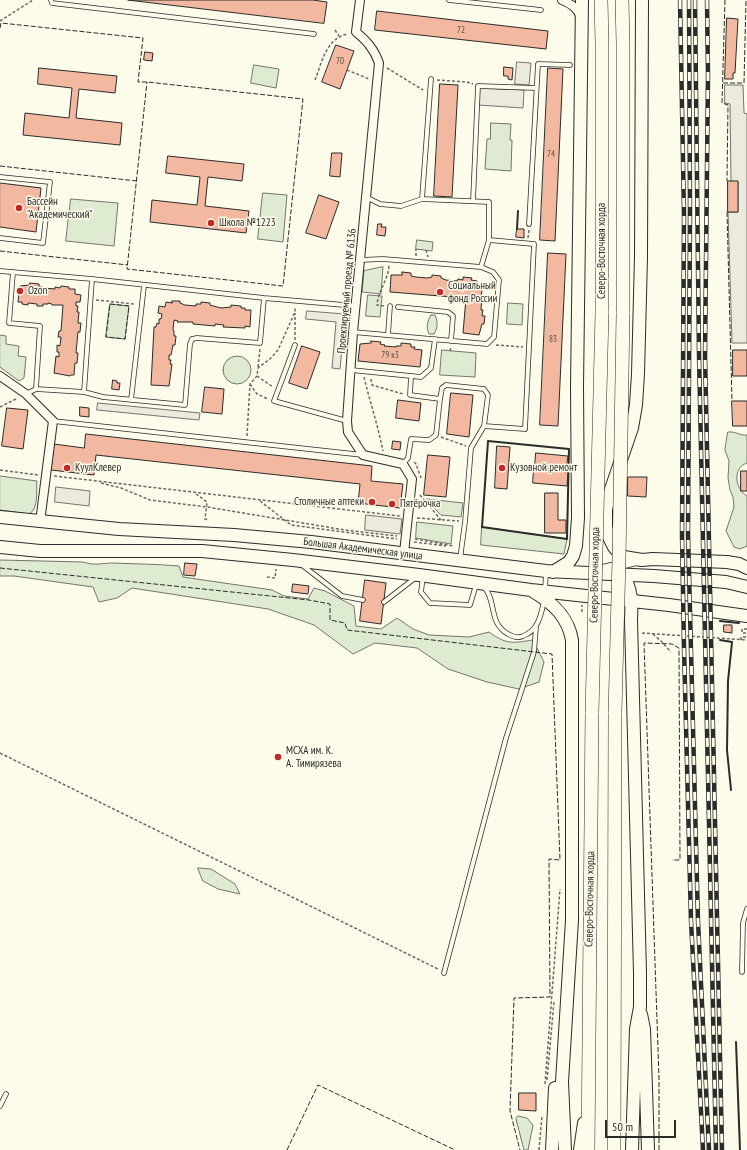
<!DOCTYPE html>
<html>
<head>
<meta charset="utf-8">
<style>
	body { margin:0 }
	#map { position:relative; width:747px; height:1150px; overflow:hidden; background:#fdfbea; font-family:"PT Sans Narrow",sans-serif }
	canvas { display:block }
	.scale { position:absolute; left:605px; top:1120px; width:71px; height:18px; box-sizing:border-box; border:2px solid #2b2b2b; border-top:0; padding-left:5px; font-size:12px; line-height:14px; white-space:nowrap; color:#2b2b2b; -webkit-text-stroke:3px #fdfbea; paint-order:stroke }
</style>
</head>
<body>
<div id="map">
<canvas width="747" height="1150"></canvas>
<div class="scale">50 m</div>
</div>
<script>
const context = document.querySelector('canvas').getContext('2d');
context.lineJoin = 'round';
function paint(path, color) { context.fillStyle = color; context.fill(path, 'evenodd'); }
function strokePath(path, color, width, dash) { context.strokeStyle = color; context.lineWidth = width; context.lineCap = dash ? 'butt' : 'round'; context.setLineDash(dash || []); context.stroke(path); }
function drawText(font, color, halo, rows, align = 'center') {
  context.font = font + ' "PT Sans Narrow",sans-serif'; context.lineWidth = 3; context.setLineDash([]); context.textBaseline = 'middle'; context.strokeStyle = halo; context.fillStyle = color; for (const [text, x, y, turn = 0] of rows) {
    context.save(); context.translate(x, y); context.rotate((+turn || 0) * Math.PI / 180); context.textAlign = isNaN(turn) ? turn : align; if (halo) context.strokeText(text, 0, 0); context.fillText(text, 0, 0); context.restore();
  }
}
const green = new Path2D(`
	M254 65 279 69 276 88 251 83Z
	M491 123 511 124 510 140H512L511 171 485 169 487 139H490Z
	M263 193 287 195 283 242 258 239Z
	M71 199 118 203 114 246 66 241Z
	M417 240 433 242 432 251 416 249Z
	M383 267 381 294 362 292 364 271Z
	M368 295 382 296 380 317 366 316Z
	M508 303 523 304 522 325 507 324Z
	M110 304 129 306 125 339 106 337Z
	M431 315H435C438 322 438 328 434 334H429C426 328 427 321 431 315Z
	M0 335 6 336V344L19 346 18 356 26 357 24 378 19 381 0 367Z
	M442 350 476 353 475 377 440 375Z
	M223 370a14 14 0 1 1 28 0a14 14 0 1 1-28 0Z
	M728 432C736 431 740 436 747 435V463C732 468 735 489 747 496V546L740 549 734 547 726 531 734 507 733 497 730 490 728 478 729 461 725 450Z
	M0 476 37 481C36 490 39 509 29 514L0 510Z
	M427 499 463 503 461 517 441 515Z
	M417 522 453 526 451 544 416 538Z
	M482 527 567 539 564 554 481 545Z
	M0 560 83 562C96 566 101 563 113 563 135 564 157 564 179 566L183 577 272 590 284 596 308 599 314 588 325 591 354 606 356 626 381 629 397 618 413 629 429 635 469 637 489 632C507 645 512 643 533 640L544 662 539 682 519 689 487 682 448 669 417 648 375 643 353 654 314 625 268 609 132 588 117 598 99 602 93 587 14 576H0Z
	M198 868 211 869 235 884 240 894 218 889 203 881Z
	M518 1116 527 1118 533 1125 528 1150H524L516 1119Z`);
const parking = new Path2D(`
	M517 62 531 63 529 85 515 84Z
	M725 85H743L744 113 747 114V343H732L728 212H738V182L731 181 730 104 725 103Z
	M479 88 524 90 523 108 478 105Z
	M307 311 345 314 340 369 332 368 336 322 306 319Z
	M98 403 200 413 199 420 97 410Z
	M56 487 90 491 89 506 55 502Z
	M366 515 402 519 400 534 365 530Z`);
const building = new Path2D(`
	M128 0H313L327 2 324 23Z
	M377 11 548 31 546 49 375 30Z
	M727 18 738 19 735 73H733V79H725Z
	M336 45 354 51 340 89 322 82Z
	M145 52 153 53 152 61 144 60Z
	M504 67 513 68 512 80 508 79V76H504Z
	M39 68 117 76 115 93 79 89 76 118 122 123 120 145 23 135 25 113 69 118 72 88 38 84Z
	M548 68 563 69 555 241 540 240Z
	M440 84 458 85 452 197 434 196Z
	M332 153H342L340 177 330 176Z
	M168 156 244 164 242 181 208 177 205 206 249 211 246 233 150 222 152 200 197 205 200 177 166 173Z
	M728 181H738V212H728Z
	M0 183 41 188 36 232 0 227Z
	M319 195 339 202 326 239 306 233Z
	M378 224H382L381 227H386L385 236 377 235Z
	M517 229H524V238L516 237Z
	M548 253 566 254 558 426 540 425Z
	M402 272 411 273V276L416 277 427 278 432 277V275L441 276V278L446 280 457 281 458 279 463 280V277L472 278 471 280 477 281V285H483L481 296H482L481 310H483L482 316H485L484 324H482L479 335 463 333 466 298 390 292 391 275H402Z
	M30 283 39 284V286L44 288 55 289V287L60 288 61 286 69 287V289H75V294L81 295 80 302H76V306H78L77 312H79L78 323H81L80 332H78L76 353H78L77 363H75L74 375H71L70 376 54 373 56 356 59 357V352H57V345L60 346 61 337H58L59 331H61L63 305H52V304L48 303V304H43V306H37V304L28 303V305L22 304V302H18L20 286 30 285Z
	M172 301H180V303L185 305 196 306V304H201V302L210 303V305L221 308 231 307V305L241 306V308H245V310H251L250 327 245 326V328L223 327 224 325 215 324V326L193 324V322H177L178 321 174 320 173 330 174 331V336H176L175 345H173L171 355H169V360H171L170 364H172L169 386 151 385 154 327H156L157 323 159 324V319H161L162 314 158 313 159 306 165 307 166 302 172 303Z
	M371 341 381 342 380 344 385 345 384 346 396 347V346H401V343L411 344V347H415L414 349 422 350 420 367 358 361 360 344 371 343Z
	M302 346 320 352 307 389 289 383Z
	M733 350H747V376H733Z
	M113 380 117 381V383H120L119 390 112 389Z
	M205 387 224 389 222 414 202 412Z
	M451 393 473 395 469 437 447 434Z
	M398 400 421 403 419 421 396 418Z
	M732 401H747V426H733Z
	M80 407 89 408V417L80 416Z
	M7 408 28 410 23 449 2 446Z
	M86 434 372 466 371 481 403 484 400 508 358 503 360 484 96 455 94 475 51 470 54 444 84 448Z
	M393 441 401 442 400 450 392 449Z
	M497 446 510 447 507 489 495 488Z
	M536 453 568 456 566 470 535 467Z
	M428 455 450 457 446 497 424 495Z
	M534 469 568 472 567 486 533 483Z
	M741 471H747V491H741Z
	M628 477H647L646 497 628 496Z
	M545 493H558V520H566V533H545Z
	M185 563 197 564 195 576 184 575Z
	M365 580 386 583 381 624 360 621Z
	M293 584 309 586 308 594 292 592Z
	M724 625H732V633L724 632Z
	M519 1093H536V1111L519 1110Z`);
const path = new Path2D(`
	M0 21 33 0
	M335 30 339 36
	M387 68 423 90
	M347 70 369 79
	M315 80C322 62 326 39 347 34
	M437 80 467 82 473 84
	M528 238 529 230
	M426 250 428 257
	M416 256V249
	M96 300 134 304
	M384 306 377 305C378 291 388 280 389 266
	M295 340V313
	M496 345 523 347
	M450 351 451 347
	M258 367 260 349
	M257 376 273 387
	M364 377C370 402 378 426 383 451
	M371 379 372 385 403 394
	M250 384 257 394 268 399
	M0 407 16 399
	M247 436 250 384 257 376 258 368 271 358 278 350 295 312V308
	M441 437 466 446
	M414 462 416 464 421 478
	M0 470 38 475
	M54 476 400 516
	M101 483 121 488 150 500 207 507 345 530 397 536
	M196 494 207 502 205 519 209 520
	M420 495 441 520
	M260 501 291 525 397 539
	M417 518 459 521
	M415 539 454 546
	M414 542 446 546
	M267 577 275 578 276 569
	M582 612V605
	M747 629H742V633H747
	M642 633 747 640
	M653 634 662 642 671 652
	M741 640V637H747
	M0 753 438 969
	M547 1080 554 1001
	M545 1084 560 889
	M539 1150 542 1116`);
const lane = new Path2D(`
	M51 0 52 3 314 34
	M449 0 541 10
	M0 177 50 182 43 243 0 238
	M366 197 380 204 401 206 422 199 489 202V240L534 244 525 429 484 426
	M422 199 431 79
	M473 201 478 86 536 88
	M529 224 538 64 570 65
	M481 267 489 240
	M0 271 92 279 264 298 356 306
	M13 272 9 323 40 326 36 389
	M398 307 448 312 453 316 451 341
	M353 332 487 344 494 337 499 280 493 272 481 267 383 259 360 260
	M388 335 390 306
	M295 345 274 401 347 421
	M351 370 421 377 431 368 435 339
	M84 392 103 397 185 405 190 344 192 339 197 338 260 343 264 298
	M26 394 36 389 84 392 92 279
	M440 399 442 388 446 385 484 389 488 395 484 426 471 448 465 522 460 559
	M131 400 144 286
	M53 421 363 455
	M403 464 408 458 411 439 429 440 436 435 440 399 410 395 411 376
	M302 565 342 596 363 600
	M423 576 421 592 430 603 470 605 476 585
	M484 587C497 601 488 623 508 634 513 637 519 638 523 636 538 631 541 615 544 601
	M545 590 546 573
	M384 602 415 578
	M742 972 743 923 747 909
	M444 973 506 738 534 652 536 627
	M0 1106 6 1094`);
const street = new Path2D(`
	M360 0 356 32C367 41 374 49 379 63L353 332 347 421 348 432 363 455 403 464 412 479 404 553
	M562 0C571 4 578 8 581 18
	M0 376 26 394 53 421 40 522
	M598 570 637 561`);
const secondary = new Path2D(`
	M642 0 641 257 638 374 636 405 632 428 609 495 606 510V527L609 537 614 547 619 553 624 557 642 560 653 559 727 562 739 564 747 568
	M0 517 119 529 234 535 311 542 546 571 654 576 726 582 747 587
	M0 547 40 551H202L293 560 419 575 531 590 669 605 747 616
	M553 572 569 562 573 556 576 546 578 518 577 386 582 0
	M622 574C632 588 632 603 631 620L640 973V1007L636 1029 632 1150
	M534 592C553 603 568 617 572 640V920L562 1082 565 1150
	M641 1014 644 1029 648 1150
	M552 1150 555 1088
	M580 1150 584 1123`);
const primary = new Path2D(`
	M601 0 602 43V313
	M622 0 623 43V314
	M588 1150 592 712
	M614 1150 615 712`);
const rail = new Path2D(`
	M680 0 684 214 682 534 684 648 691 921 703 1150
	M689 0 690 214 688 534 698 921 709 1150
	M695 0 699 355 716 1150
	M707 0 708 74 705 355 722 1150`);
const primaryBridge = new Path2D(`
	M592 712 602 313
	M615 712 619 559 623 314`);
const fence = new Path2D(`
	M725 0 722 103 728 105 727 181
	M0 28 1 23 143 38 138 82H147L303 99 283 286 127 269 147 82
	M723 83H744L746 0
	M0 166 137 181
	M727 212 732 401
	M0 251 128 265
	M110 304 129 306 125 339 106 337Z
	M0 568 309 600 330 604V620L345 623 347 630 552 654 560 860 549 859 550 997 514 998 510 1111 520 1150
	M287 1150 318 1085 455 1150
	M659 1150V1078L644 643 672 644 679 648 680 860H672`);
const wall = new Path2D(`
	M517 229 518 211
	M488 441 569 449 567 539 482 527Z
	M720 621 739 623
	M720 640 732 642 728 681 727 750 731 790
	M736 1042 740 1150`);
const markers = [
	[19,208,4,"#c62828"],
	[211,223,4,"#c62828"],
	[20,291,4,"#c62828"],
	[440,292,4,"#c62828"],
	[67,468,4,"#c62828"],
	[502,468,4,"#c62828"],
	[372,502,4,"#c62828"],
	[392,504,4,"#c62828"],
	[278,757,4,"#c62828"]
];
const numberNames = [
	["72",461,30],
	["70",340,61],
	["74",551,154],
	["83",553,339],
	["79 к3",390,355]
];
const poiNames = [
	["Бассейн",27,202],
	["\"Академический\"",27,215],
	["Школа №1223",219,223],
	["Социальный",448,286],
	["фонд России",448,299],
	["Ozon",28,291],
	["КуулКлевер",75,468],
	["Кузовной ремонт",510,468],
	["Столичные аптеки",364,502,"right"],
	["Пятёрочка",400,504],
	["МСХА им. К.",286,751],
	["А. Тимирязева",286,764]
];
const streetNames = [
	["Северо-Восточная хорда",602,251,-90],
	["Проектируемый проезд № 6136",347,291,-85],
	["Большая Академическая улица",363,549,7],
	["Северо-Восточная хорда",595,575,-89],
	["Северо-Восточная хорда",590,899,-89]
];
paint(green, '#deebd1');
strokePath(green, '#74746e', 1);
paint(parking, '#eceadb');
strokePath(parking, '#74746e', 1);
paint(building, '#f2b8a0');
strokePath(building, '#2b2b2b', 1);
strokePath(lane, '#2b2b2b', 5.5);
strokePath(street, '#2b2b2b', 10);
strokePath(secondary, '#2b2b2b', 14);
strokePath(primary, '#2b2b2b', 14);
strokePath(path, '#6a6964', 1.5, [3, 2]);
strokePath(lane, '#fdfbea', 4);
strokePath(street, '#fdfbea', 8);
strokePath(secondary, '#fdfbea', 12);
strokePath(primary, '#fdfbea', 13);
strokePath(rail, '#2b2b2b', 4.5);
strokePath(rail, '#fdfbea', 3, [9]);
strokePath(primaryBridge, '#2b2b2b', 14, []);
strokePath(primaryBridge, '#fdfbea', 13);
strokePath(fence, '#2b2b2b', 1, [5, 2]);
strokePath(wall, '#2b2b2b', 2);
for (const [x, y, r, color] of markers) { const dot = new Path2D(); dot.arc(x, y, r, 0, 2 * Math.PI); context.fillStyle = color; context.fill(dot); strokePath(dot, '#fdfbea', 1.5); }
drawText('9px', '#5d4e48', null, numberNames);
drawText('11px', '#2b2b2b', '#fdfbea', poiNames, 'left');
drawText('11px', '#2b2b2b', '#fdfbea', streetNames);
</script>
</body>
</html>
